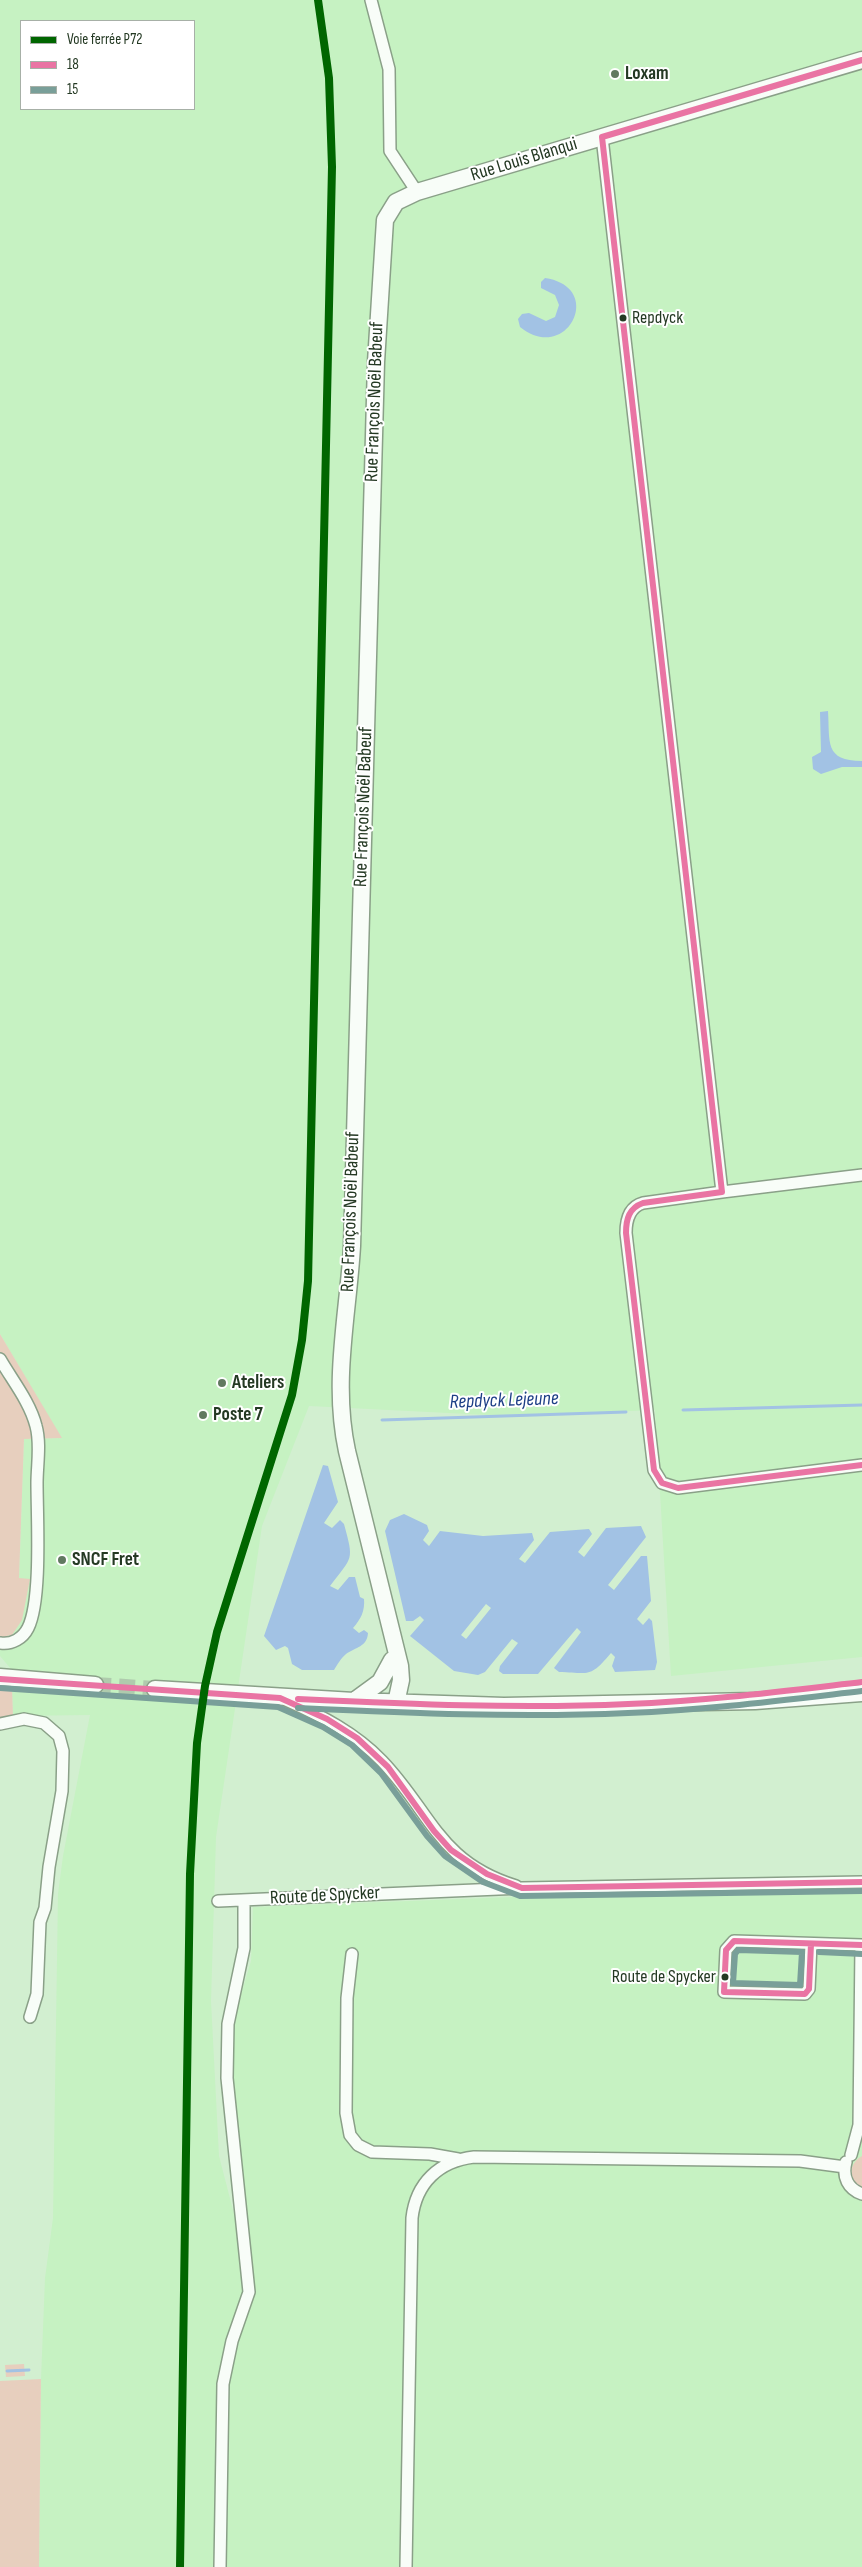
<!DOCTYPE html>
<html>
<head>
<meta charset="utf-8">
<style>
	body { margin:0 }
	#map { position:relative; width:862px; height:2567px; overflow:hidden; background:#d2efd0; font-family:"Sofia Sans Condensed",sans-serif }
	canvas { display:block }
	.legend { position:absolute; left:20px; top:20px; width:175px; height:90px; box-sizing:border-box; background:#fff; border:1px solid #a7b0a7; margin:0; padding:6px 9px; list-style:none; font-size:15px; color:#243923 }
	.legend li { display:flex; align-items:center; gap:10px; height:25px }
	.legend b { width:25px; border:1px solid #a7b0a7 }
</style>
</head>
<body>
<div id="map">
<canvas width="862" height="2567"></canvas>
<ul class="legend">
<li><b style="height:6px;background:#060"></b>Voie ferrée P72</li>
<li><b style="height:6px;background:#e974a3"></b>18</li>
<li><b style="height:6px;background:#799f99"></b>15</li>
</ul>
</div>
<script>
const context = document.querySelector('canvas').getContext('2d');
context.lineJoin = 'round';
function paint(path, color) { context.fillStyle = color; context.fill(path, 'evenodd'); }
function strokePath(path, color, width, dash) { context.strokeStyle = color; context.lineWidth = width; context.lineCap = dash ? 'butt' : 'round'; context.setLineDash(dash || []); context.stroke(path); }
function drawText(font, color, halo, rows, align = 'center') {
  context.font = font + ' "Sofia Sans Condensed",sans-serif'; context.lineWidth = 4; context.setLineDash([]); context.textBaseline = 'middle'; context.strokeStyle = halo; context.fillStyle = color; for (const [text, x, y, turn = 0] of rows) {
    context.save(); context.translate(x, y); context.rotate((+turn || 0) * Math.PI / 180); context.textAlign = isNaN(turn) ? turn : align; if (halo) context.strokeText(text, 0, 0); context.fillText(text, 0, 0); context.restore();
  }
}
const built = new Path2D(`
	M0 0H862V1657L671 1676 655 1410 508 1416 309 1406 262 1526 216 1837 211 2001 219 2156 254 2291 234 2103 233 2038 238 2005 251 1961 253 1907 513 1897 862 1888V2567H39L41 2379 45 2278 53 2218 58 1894 63 1856 90 1715 13 1716 11 1669 0 1656V1643L12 1635 30 1580 19 1579 24 1439 61 1438 0 1334ZM21 21H194V109H21Z`);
const green = new Path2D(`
	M0 1334 62 1438 24 1439 19 1578 30 1579 22 1620 12 1635 6 1636 0 1641Z
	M12 1687 13 1716 0 1719V1688Z
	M862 2156V2188C848 2180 848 2164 862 2156Z
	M24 2364 25 2376 6 2377 5 2365Z
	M41 2379 39 2567H0V2381Z`);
const water = new Path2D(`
	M545 278C606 287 567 365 520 327L518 319 522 314 529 313 546 321 555 317 559 305 555 295 541 288V282Z
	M828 711C830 742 824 761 862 761V767H842L821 774 813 769 812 757 821 752 820 712Z
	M323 1465 328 1466 338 1502 324 1523 332 1528 340 1520 344 1524C354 1561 353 1556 330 1586L338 1590 349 1577H355L360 1597 364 1599C365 1611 361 1619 353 1628L359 1633 364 1630 368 1633C367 1647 356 1647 346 1654 341 1658 337 1665 334 1670H302L292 1664 288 1648 285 1646 276 1650 264 1636Z
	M404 1514 427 1525 429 1531 423 1540 429 1546 440 1531 483 1536 532 1533 534 1540 519 1559 525 1563 550 1532 589 1529 592 1534 578 1552 584 1557 606 1528 641 1526 646 1537 608 1585 614 1590 641 1556H647L651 1601 637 1619 643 1625 649 1618 652 1621 657 1662 655 1670 615 1672 612 1666 615 1657 611 1653C590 1678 590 1673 559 1672L554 1668 581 1632 577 1628 538 1674H503L499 1671 500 1666 518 1643 512 1639 485 1672 478 1675 454 1671 410 1636 424 1620 420 1616 413 1621H406L385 1531 390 1520ZM486 1604 491 1608 466 1639 461 1635Z`);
const stream = new Path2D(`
	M683 1410 862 1405
	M382 1420 626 1412
	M7 2371 29 2370`);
const secondaryTunnel = new Path2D(`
	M95 1685 155 1689`);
const street = new Path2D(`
	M371 0 389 69 390 151 417 192
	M602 137 722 1192 643 1203C629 1207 626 1220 626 1233L654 1470 662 1483 678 1488 862 1465
	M722 1192 862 1175
	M0 1359C12 1380 30 1402 36 1426 41 1444 37 1465 37 1483 37 1517 42 1600 28 1628 23 1638 12 1645 0 1643
	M286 1700C322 1716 355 1733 382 1761 431 1812 438 1862 516 1886
	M0 1724 24 1719 44 1723 59 1736 63 1751 62 1791 49 1867 45 1908 40 1922 37 1994 30 2017
	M218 1901 522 1888 862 1882
	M811 1944 809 1989 805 1994 724 1992 726 1950 734 1941 862 1945
	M352 1954 347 1998 346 2113 350 2135 358 2145 372 2152 430 2154 458 2159
	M851 2155 859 2125 861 1945
	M846 2162C842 2177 848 2189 862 2194
	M220 2567 223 2384 232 2341 249 2292 227 2078 228 2024 244 1948V1900
	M406 2567 412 2218C416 2183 439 2161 474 2157L800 2161 845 2167`);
const secondary = new Path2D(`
	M0 1677 95 1685
	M155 1689 354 1701 504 1706 755 1701 862 1693
	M354 1701 380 1682 392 1660
	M396 1703 401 1680 400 1666 347 1451C332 1382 348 1315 352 1246L376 362 385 220 396 202 417 192 862 60`);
const bus1 = new Path2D(`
	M602 137 722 1192 643 1203C629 1208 626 1219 626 1233L654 1470 662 1483 678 1488 862 1465
	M602 137 862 60
	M0 1679 280 1698 327 1719 357 1738 388 1767 434 1831 451 1850 487 1874 522 1888 862 1882
	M298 1699C408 1704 518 1709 628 1704 706 1701 784 1691 862 1682
	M811 1944 809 1989 805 1994 724 1992 726 1950 734 1941 862 1945`);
const bus2 = new Path2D(`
	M0 1688 278 1707 323 1727 352 1745 381 1773 427 1836 445 1856 483 1882 520 1896 862 1891
	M298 1708C408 1713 518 1718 628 1713 706 1710 784 1700 862 1691
	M738 1950 802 1952 800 1985 733 1983 735 1954Z
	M819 1952 862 1954`);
const rail1 = new Path2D(`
	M180 2567 190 1874 197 1743 205 1686 217 1632 292 1395 302 1340 308 1281 332 167 329 78 318 0`);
const markers = [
	[615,74,5,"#617960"],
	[623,318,4.5,"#243923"],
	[222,1383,5,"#617960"],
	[203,1415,5,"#617960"],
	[62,1560,5,"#617960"],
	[725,1977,4.5,"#243923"]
];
const busNames = [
	["Repdyck",632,318],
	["Route de Spycker",716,1977,"right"]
];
const poiNames = [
	["Loxam",625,74],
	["Ateliers",232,1383],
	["Poste 7",213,1415],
	["SNCF Fret",72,1560]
];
const streetNames = [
	["Rue Louis Blanqui",524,160,-17],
	["Rue François Noël Babeuf",375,402,-88],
	["Rue François Noël Babeuf",364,807,-88],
	["Rue François Noël Babeuf",351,1212,-88],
	["Route de Spycker",325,1896,-3]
];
const waterNames = [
	["Repdyck Lejeune",504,1401,-2]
];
paint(built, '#c6f2c2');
paint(green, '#e7cfbe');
paint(water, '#a2c2e4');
strokePath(stream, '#a2c2e4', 3);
strokePath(secondaryTunnel, '#afcbad', 16, [16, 8]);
strokePath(street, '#8aa088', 14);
strokePath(secondary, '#8aa088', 19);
strokePath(street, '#f8fdf8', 11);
strokePath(secondary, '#f8fdf8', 16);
strokePath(bus1, '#e974a3', 6);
strokePath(bus2, '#799f99', 6);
strokePath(rail1, '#060', 8);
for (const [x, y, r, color] of markers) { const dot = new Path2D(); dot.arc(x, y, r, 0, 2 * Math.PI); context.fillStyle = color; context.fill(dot); strokePath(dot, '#fff', 2); }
drawText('18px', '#243923', '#fff', busNames, 'left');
drawText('bold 19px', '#243923', '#fff', poiNames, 'left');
drawText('19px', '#243923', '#fff', streetNames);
drawText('italic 20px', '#1d3f86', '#fff', waterNames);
</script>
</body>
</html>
